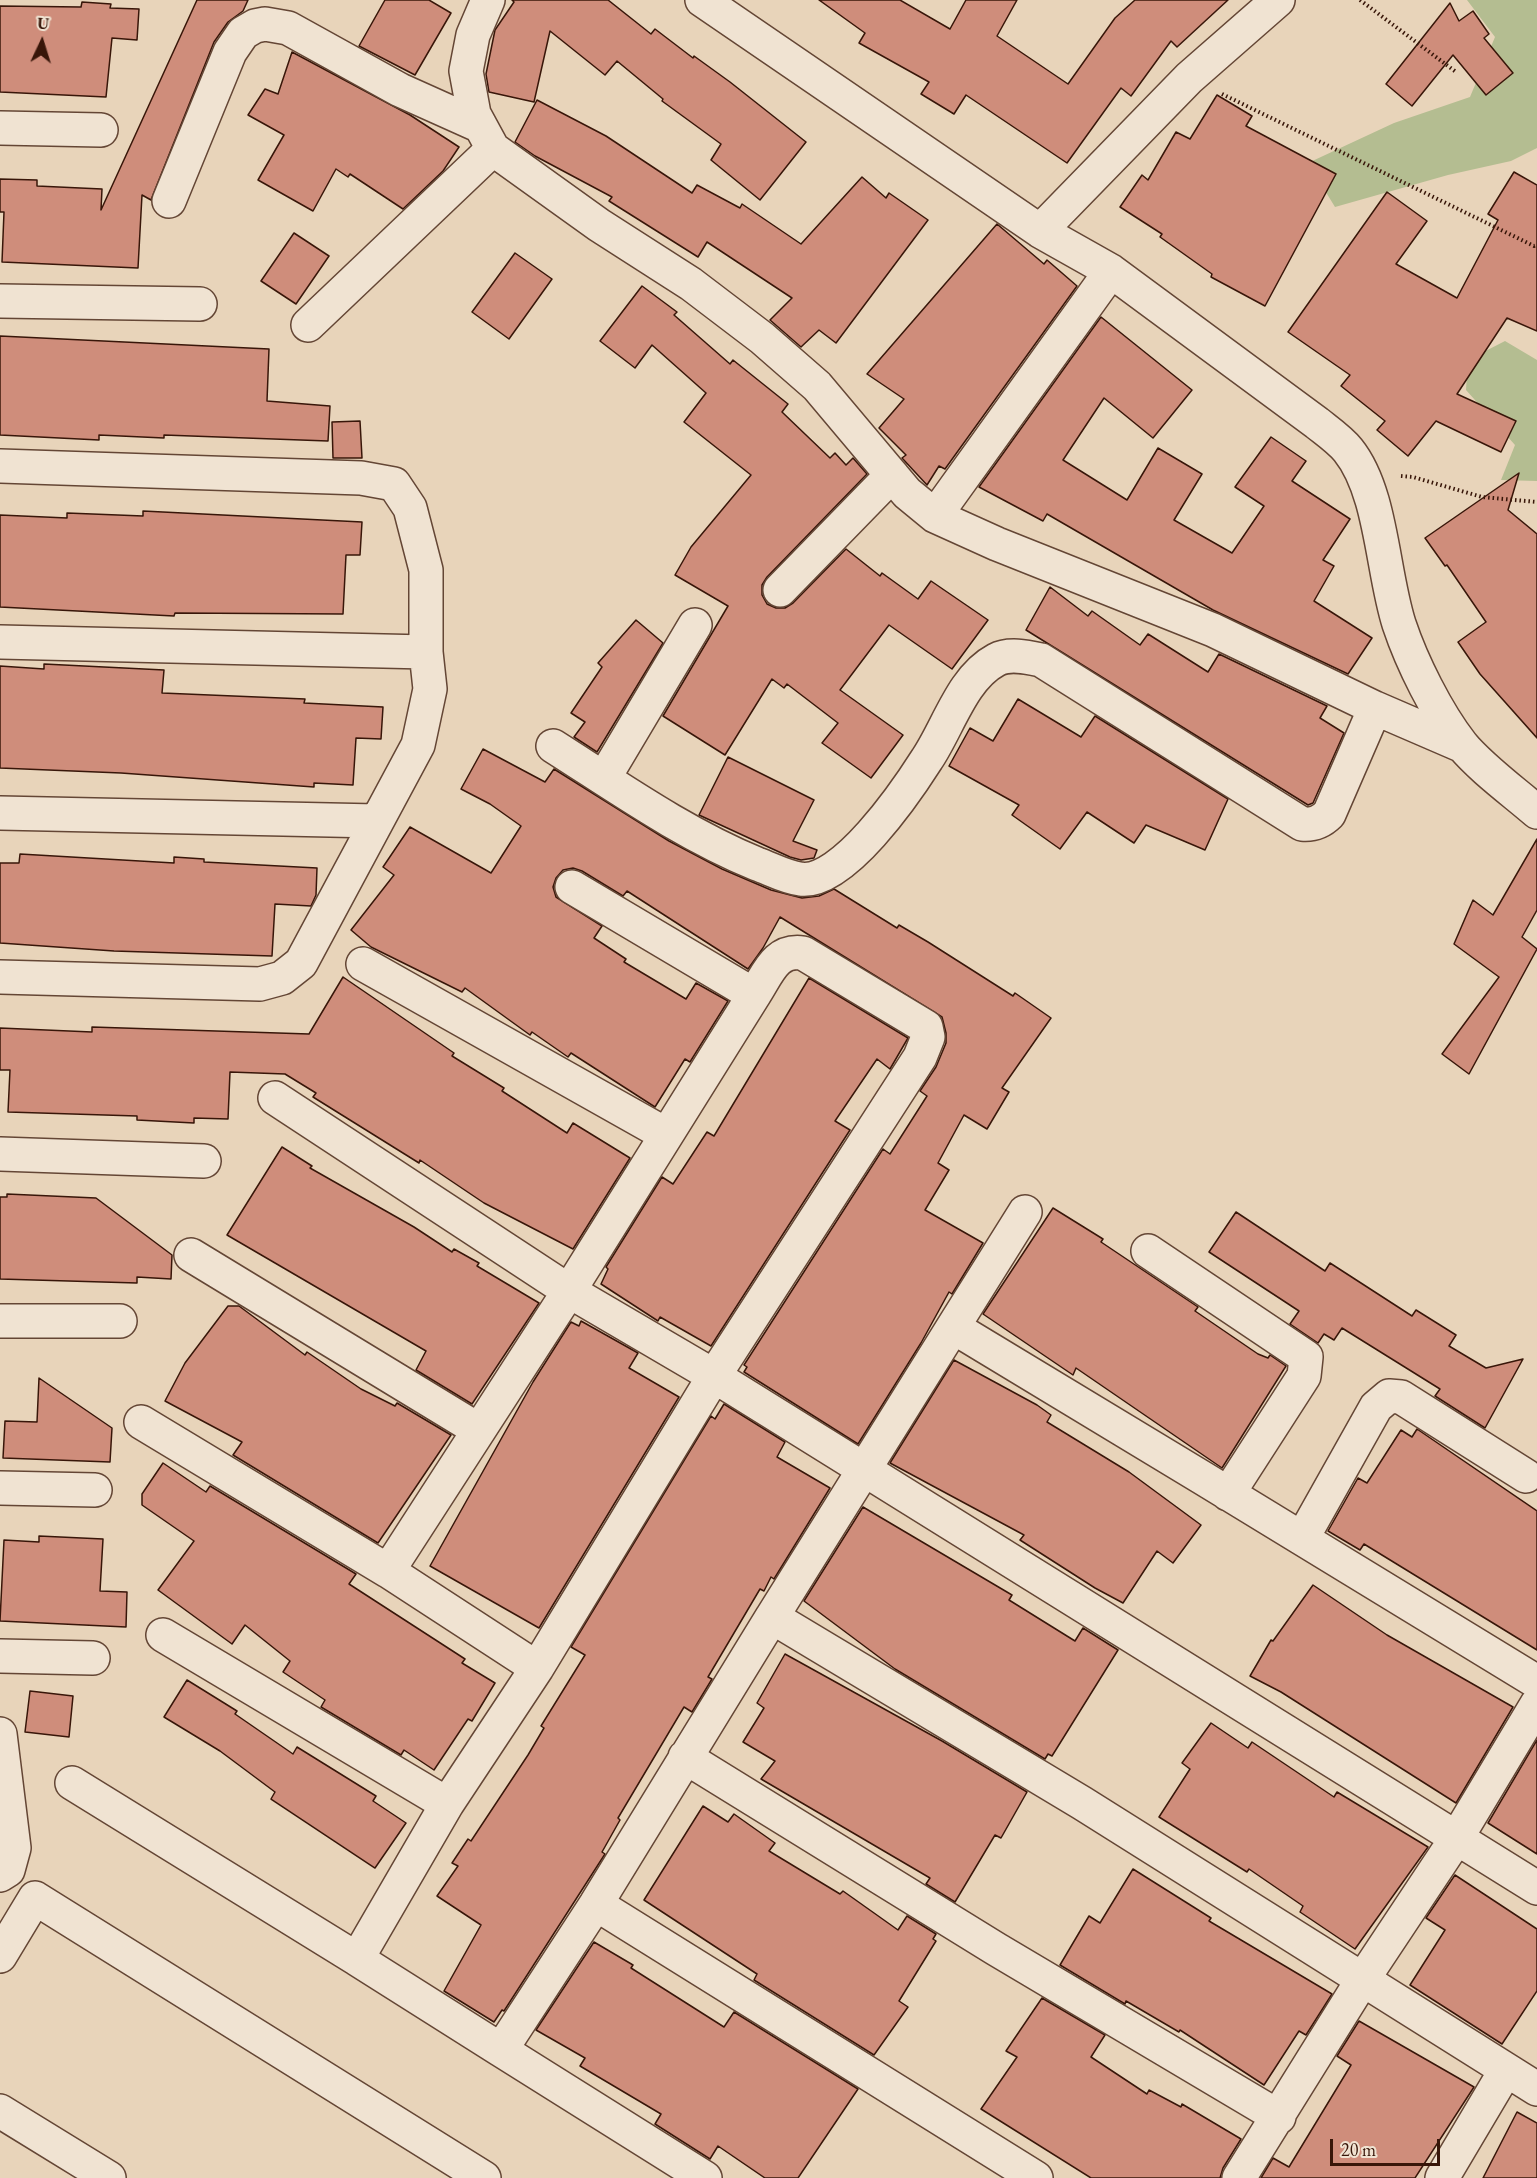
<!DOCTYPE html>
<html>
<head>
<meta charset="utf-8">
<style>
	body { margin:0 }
	#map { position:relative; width:1537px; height:2178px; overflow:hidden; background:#e8d4ba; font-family:"EB Garamond",serif }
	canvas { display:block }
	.north { position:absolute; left:12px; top:12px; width:60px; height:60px; -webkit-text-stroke:4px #f0e3d2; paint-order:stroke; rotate:4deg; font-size:16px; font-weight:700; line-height:24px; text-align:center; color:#381609 }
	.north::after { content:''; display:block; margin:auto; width:21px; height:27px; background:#381609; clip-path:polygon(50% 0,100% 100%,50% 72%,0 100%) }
	.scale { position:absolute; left:1330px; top:2139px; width:110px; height:27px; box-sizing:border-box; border:3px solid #381609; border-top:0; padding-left:8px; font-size:18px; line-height:21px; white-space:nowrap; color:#381609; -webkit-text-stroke:4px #f0e3d2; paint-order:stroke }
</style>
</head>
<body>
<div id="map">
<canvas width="1537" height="2178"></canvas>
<div class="north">U</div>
<div class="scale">20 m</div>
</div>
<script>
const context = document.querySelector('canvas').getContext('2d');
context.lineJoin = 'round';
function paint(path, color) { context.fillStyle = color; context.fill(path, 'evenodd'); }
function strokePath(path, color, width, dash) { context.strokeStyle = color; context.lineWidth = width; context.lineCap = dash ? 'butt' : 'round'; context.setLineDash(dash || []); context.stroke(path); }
const green = new Path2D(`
	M1467 0H1537V148L1511 161 1448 175 1335 207 1308 163 1394 123 1470 97 1495 37Z
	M1505 341 1537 360V481L1501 480 1515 445 1466 390 1468 360Z`);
const building = new Path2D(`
	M197 0H248L243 11 228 22 214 42 151 200 142 195 138 268 2 262 4 212H0V179L37 180V186L102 189 101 210Z
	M385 0H429L451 13 415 75 359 46Z
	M512 0H608L651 34 655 29 693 58 694 56 730 82 806 142 760 200 711 160 721 144 662 101 663 99 617 61 605 75 550 31 534 102 489 92 486 74 495 30 514 2Z
	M819 0H900L950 29 966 0H1017L997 36 1068 84 1115 18 1135 0H1228L1177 47 1171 41 1131 96 1121 88 1067 163 966 95 954 114 921 94 929 82 859 43 865 33Z
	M82 2 111 4 110 8 139 9 137 40 112 38 106 97 0 92V6L81 7Z
	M1450 3 1459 21 1473 11 1489 34 1484 38 1513 73 1486 95 1453 55 1412 106 1386 84Z
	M292 52 410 115 459 147 443 171 403 209 350 174 348 177 336 169 313 211 258 180 284 135 248 115 265 89 278 94Z
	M1217 95 1252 116 1246 126 1336 174 1265 306 1211 277 1212 274 1160 237 1162 234 1120 207 1142 175 1148 180 1176 132 1190 139Z
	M537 100 606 136 692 193 697 185 740 208 742 204 801 244 862 177 886 198 889 193 928 220 836 343 819 330 801 347 770 320 792 298 707 242 698 257 609 201 612 197 535 156 515 142Z
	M1514 172 1537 185V331L1507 318 1457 394 1516 421 1501 452 1436 421 1408 456 1377 430 1385 421 1341 386 1350 375 1288 332 1387 192 1427 221 1396 264 1457 298 1498 220 1488 214Z
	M997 224 1044 264 1047 260 1077 286 945 469 939 466 927 485 902 458 906 455 879 428 904 399 867 374Z
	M294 233 329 256 296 304 261 281Z
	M515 253 552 279 509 339 472 312Z
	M642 286 677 312 674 315 730 364 733 360 788 404 782 412 830 458 835 453 846 465 853 458 867 474 767 577 762 585V595L767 604 776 608H785L793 603 846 549 880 576 882 573 918 599 931 581 988 620 952 669 889 625 840 690 903 735 871 778 822 743 838 723 787 684 784 688 772 679 725 755 663 716 728 606 675 575 691 547 751 475 684 422 706 393 652 345 635 368 600 341Z
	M1101 317 1192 390 1153 438 1104 398 1063 460 1127 500 1158 448 1202 474 1174 520 1232 553 1264 506 1235 487 1271 437 1306 461 1292 481 1350 519 1323 560 1334 566 1314 601 1372 638 1348 674 1213 610 1047 514 1043 521 979 487Z
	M0 336 269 349 267 401 330 406 328 441 164 435V438L99 435V440L0 435Z
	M360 421 362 458H333L332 422Z
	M1519 473 1508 510 1537 534V738L1480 674 1458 642 1486 622 1447 565 1445 566 1425 538Z
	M143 511 362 522 360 555H346L343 614 175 613 174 616 0 607V515L67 518V513L143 516Z
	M1050 587 1088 616 1092 611 1140 645 1148 634 1208 672 1219 654 1327 706 1320 718 1344 733 1313 803 1308 805 1026 630Z
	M636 620 663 643 597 752 574 737 585 722 571 713 602 667 598 663Z
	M44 664 164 670 162 693 305 699 304 703 383 707 381 739 356 738 353 785 314 783V787L121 773 0 768V666L44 669Z
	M1018 699 1081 737 1095 716 1228 799 1205 850 1146 825 1134 843 1087 812 1060 849 1012 815 1019 805 949 766 970 728 993 741Z
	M483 749 545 782 554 769 669 841 722 869 771 890 802 898 819 896 834 889 897 928 899 925 928 942 1013 996 1015 993 1051 1018 1002 1088 1009 1092 987 1129 964 1115 938 1163 949 1170 925 1210 983 1243 952 1294 949 1292 921 1343 858 1444 744 1372 747 1367 744 1365 883 1149 890 1154 927 1096 920 1091 936 1067 946 1043V1033L942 1017 780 917 763 948 748 969 627 891 623 896 582 871 573 868 563 870 556 878 553 887 556 897 602 926 594 938 626 959 624 962 686 999 696 983 728 1001 690 1062 685 1059 655 1107 571 1053 568 1057 532 1032 530 1035 465 988 462 992 371 947 351 930 394 875 383 867 410 827 491 873 521 826 490 804 461 789Z
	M728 757 814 800 793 841 817 850 814 858 801 860 790 857 699 815Z
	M1537 839V910L1522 937 1537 949 1469 1074 1442 1054 1499 977 1454 944 1473 900 1493 915Z
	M20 854 174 863V857L204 859V862L317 868 316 895 311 906 275 904 272 956 114 951 0 943V863H19Z
	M343 977 454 1053 452 1056 504 1088 502 1091 567 1133 573 1123 630 1158 573 1249 484 1203 420 1160 419 1163 313 1097 316 1093 285 1074 230 1072 228 1119 194 1118V1123L137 1120V1116L8 1112 10 1070H0V1028L92 1032V1027L309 1034Z
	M809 978 908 1038 890 1069 877 1059 835 1121 850 1130 711 1346 660 1317 658 1321 601 1284 608 1269 606 1267 662 1177 673 1184 707 1132 714 1136Z
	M282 1147 312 1166 310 1168 414 1227 452 1252 454 1249 479 1263 477 1266 539 1303 472 1404 416 1370 426 1351 227 1235Z
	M7 1194 96 1198 172 1255 171 1279 137 1277V1283L0 1279V1197H7Z
	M1053 1208 1103 1239 1101 1242 1198 1307 1195 1311 1258 1354 1268 1358 1270 1355 1286 1366 1222 1468 1076 1368 1073 1375 983 1314Z
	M1236 1212 1325 1271 1330 1263 1412 1316 1416 1310 1456 1335 1449 1346 1486 1368 1523 1359 1485 1428 1435 1396 1440 1389 1342 1328 1334 1340 1324 1334 1318 1343 1290 1324 1299 1311 1209 1252Z
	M228 1306H239L305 1355 307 1352 361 1389 395 1406 397 1403 451 1435 378 1543 233 1455 242 1442 165 1401 185 1363Z
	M581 1321 638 1353 629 1368 679 1397 539 1628 430 1566 533 1382 571 1322 579 1326Z
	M954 1360 1037 1405 1051 1415 1047 1422 1129 1472 1201 1525 1173 1563 1157 1551 1123 1603 1095 1588 1020 1540 1024 1535 890 1463Z
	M39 1378 112 1428 110 1462 3 1458 5 1421 37 1422Z
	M724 1404 785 1442 777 1457 830 1488 774 1579 771 1577 764 1591 760 1589 708 1677 712 1679 692 1712 684 1707 618 1818 620 1820 602 1852 605 1854 504 2011 502 2010 494 2022 444 1991 481 1925 437 1896 458 1866 452 1863 468 1839 471 1841 528 1755 544 1728 541 1726 585 1655 571 1647 711 1416 715 1419Z
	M1417 1429 1537 1511V1650L1364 1544 1360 1550 1328 1531 1358 1478 1367 1483 1401 1430 1412 1437Z
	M163 1463 206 1492 210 1486 356 1574 349 1584 465 1659 462 1663 495 1683 472 1721 468 1719 434 1770 404 1750 401 1755 321 1707 325 1700 283 1672 290 1661 245 1625 232 1644 158 1590 194 1541 142 1505V1494Z
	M863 1507 1012 1595 1009 1600 1075 1641 1083 1628 1118 1650 1052 1756 1048 1754 1045 1759 895 1669 804 1601Z
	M39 1536 103 1539 100 1591 127 1592 126 1627 0 1621 4 1540 39 1542Z
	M1313 1585 1387 1635 1513 1707 1456 1803 1281 1692 1250 1676 1271 1640 1273 1641Z
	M785 1654 942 1741 1027 1792 1001 1838 995 1835 955 1902 926 1884 930 1878 761 1779 775 1761 743 1742 764 1708 757 1703Z
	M187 1680 237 1711 235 1714 293 1754 297 1747 376 1796 373 1801 406 1823 375 1868 271 1799 275 1792 220 1751 164 1717Z
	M30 1691 73 1696 69 1737 25 1732Z
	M1211 1723 1248 1748 1252 1742 1334 1797 1337 1792 1428 1847 1355 1949 1300 1912 1303 1906 1249 1869 1247 1872 1159 1817 1190 1769 1182 1763Z
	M1537 1740V1854L1488 1823Z
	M703 1806 728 1822 734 1814 775 1843 769 1851 840 1894 843 1891 898 1930 907 1916 936 1934 933 1939 936 1941 899 2001 908 2007 874 2055 754 1980 757 1974 644 1900Z
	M1133 1869 1211 1918 1209 1921 1332 1994 1306 2035 1299 2031 1264 2085 1180 2030 1179 2032 1126 2001 1125 2004 1060 1965 1089 1916 1100 1923Z
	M1455 1875 1537 1929V1991L1502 2044 1410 1985 1445 1930 1426 1918Z
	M594 1942 633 1965 631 1968 724 2027 734 2012 858 2089 798 2178H765L718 2146 710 2159 655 2124 661 2114 580 2066 585 2058 536 2030Z
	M1042 1998 1105 2035 1091 2057 1147 2094 1149 2090 1181 2107 1182 2104 1241 2139 1223 2168 1220 2178H1091L981 2109 1017 2057 1006 2051Z
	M1359 2021 1474 2087 1415 2178H1261L1273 2158 1289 2167 1351 2065 1337 2056Z
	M1517 2112 1537 2123V2178H1483Z`);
const path = new Path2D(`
	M1360 0 1456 72
	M1222 94 1534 246 1537 245
	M1401 476 1413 477 1482 497 1537 502`);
const minor = new Path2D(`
	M488 0 473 35 466 71 474 114 493 149 599 225 691 284 762 338 817 386 907 493 935 516 997 544 1213 630 1375 708 1463 746
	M702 0 1040 231 1111 271 1317 423C1327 431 1340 440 1348 450 1382 492 1382 571 1399 624 1412 663 1437 713 1462 745 1482 769 1514 792 1537 812
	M0 128 101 130
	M169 201 230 52 243 33 255 26 265 24 288 28 400 90 478 125
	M1040 231 1189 78 1278 0
	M0 301 200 304
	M308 325 493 149
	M0 466 361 478 394 484 410 508 426 570V652L430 689 418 745 301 963 282 978 260 984 0 977
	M935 516 1111 271
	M780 590 892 475
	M0 642 426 652
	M553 746C619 788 684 834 757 864 771 869 785 877 800 879 842 886 906 792 927 759 948 728 962 678 996 660 1009 653 1027 657 1041 660L1302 824C1313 825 1321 822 1329 814L1375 708
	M604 778 695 625
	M0 813 377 821
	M572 887 754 995
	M363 964 665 1134
	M275 1098 569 1291 754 995C768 974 775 949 803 953L926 1027 928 1037 920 1057 714 1376 537 1668 388 1571 569 1291 714 1376 1537 1888
	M0 1154 204 1161
	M1148 1251 1306 1357 1304 1376 1228 1494
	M191 1255 477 1429
	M0 1321H120
	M953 1327 1025 1212
	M141 1422 388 1571
	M0 1488 95 1490
	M1303 1537 1376 1407 1389 1396 1401 1397 1526 1476
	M772 1617 953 1327C1148 1445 1343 1562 1537 1682
	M163 1635 447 1804
	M0 1656 93 1658
	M0 1734 14 1848 8 1870 0 1875
	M685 1757 996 1949 1279 2117
	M72 1783 357 1959
	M596 1904 1036 2178
	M0 1956 35 1898 484 2178
	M501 2050 357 1959 447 1804 537 1668
	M0 2111 109 2178
	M705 2178 501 2050 596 1904 772 1617 1082 1803 1537 2089
	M1239 2178 1363 1979 1456 1839 1537 1704
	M1442 2178 1506 2070`);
paint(green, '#b4bd91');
paint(building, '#cf8d7b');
strokePath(building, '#381609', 1.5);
strokePath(minor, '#644635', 36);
strokePath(path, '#381609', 4, [1.5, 3]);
strokePath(minor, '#f0e3d2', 33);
</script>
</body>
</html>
